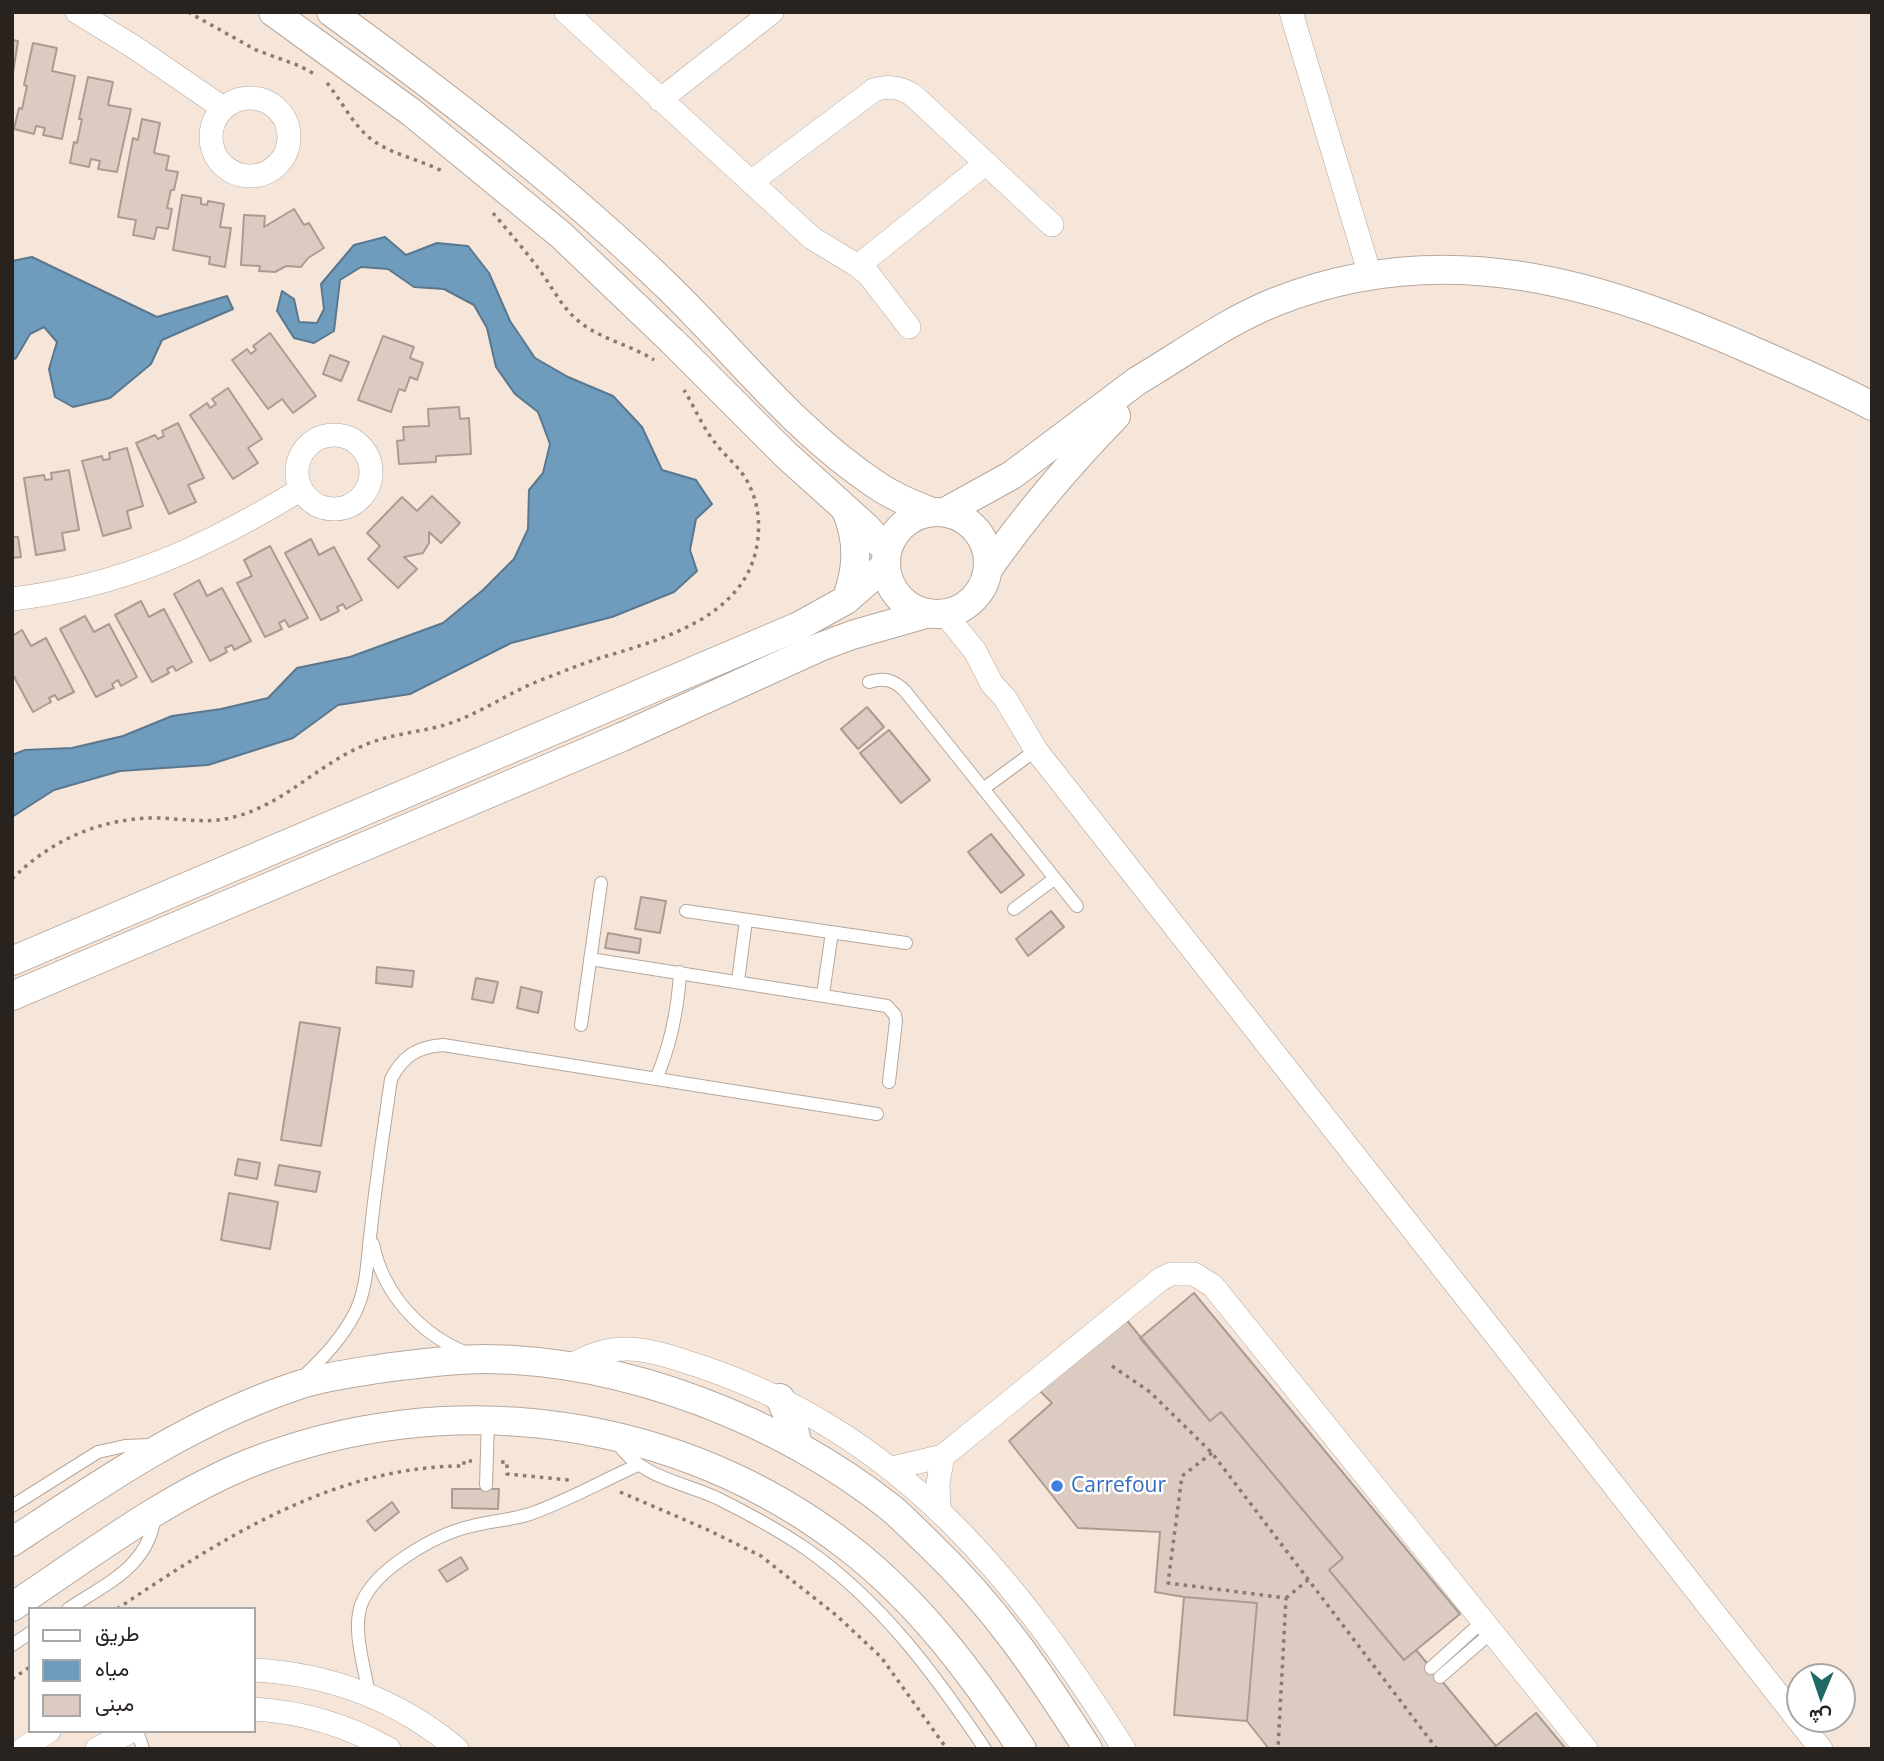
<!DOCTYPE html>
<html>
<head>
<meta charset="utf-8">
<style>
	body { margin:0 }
	#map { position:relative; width:1884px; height:1761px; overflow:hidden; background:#f6e6da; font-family:"Open Sans",Vazirmatn,sans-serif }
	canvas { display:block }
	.frame { position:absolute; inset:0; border:14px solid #29231f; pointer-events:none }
	.legend { position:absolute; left:28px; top:1607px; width:228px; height:126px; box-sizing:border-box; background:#fff; border:2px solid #a9a7a5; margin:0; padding:9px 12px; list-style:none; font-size:21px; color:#29231f }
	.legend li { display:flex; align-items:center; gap:14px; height:35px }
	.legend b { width:35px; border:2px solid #a9a7a5 }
	.north { position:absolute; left:1786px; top:1663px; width:70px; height:70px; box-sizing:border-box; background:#fff; border:2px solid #a9a7a5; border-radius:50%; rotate:182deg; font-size:19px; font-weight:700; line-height:28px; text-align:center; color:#29231f }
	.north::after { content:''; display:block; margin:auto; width:24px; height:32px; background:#206a63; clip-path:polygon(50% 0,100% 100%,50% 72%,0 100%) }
</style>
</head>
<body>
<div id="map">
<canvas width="1884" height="1761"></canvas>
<div class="frame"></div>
<ul class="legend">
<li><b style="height:9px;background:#fff"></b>طريق</li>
<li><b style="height:19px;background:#6f9bbd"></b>مياه</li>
<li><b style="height:19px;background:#dbcbc0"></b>مبنى</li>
</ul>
<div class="north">ش</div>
</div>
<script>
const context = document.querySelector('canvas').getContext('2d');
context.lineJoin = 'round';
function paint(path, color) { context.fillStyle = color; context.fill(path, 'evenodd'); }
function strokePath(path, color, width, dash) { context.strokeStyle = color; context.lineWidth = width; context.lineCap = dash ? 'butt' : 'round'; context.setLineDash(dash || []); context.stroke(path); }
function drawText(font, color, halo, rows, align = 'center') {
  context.font = font + ' "Open Sans",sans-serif'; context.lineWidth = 5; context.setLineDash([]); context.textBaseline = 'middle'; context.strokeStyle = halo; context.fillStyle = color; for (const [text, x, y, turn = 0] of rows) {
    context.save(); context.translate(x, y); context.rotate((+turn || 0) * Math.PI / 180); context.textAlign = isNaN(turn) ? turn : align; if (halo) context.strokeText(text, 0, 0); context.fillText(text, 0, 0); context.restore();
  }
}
const water = new Path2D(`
	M385 237 406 255 437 243 468 246 489 273 510 321 535 358 568 377 613 396 642 427 662 470 696 480 712 504 696 519 690 550 697 571 674 592 612 617 511 643 410 694 338 705 293 738 208 765 120 771 54 790 12 817V755L25 750 72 748 123 736 172 716 221 709 268 698 297 668 350 657 443 623 483 590 514 559 528 529 529 490 543 473 550 444 538 412 515 394 496 367 487 328 474 305 444 289 414 287 388 269 361 267 340 280 334 331 314 343 294 338 277 311 282 291 294 299 299 322 317 323 324 309 321 284 354 245Z
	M32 257 157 317 227 296 233 309 162 340 151 364 110 398 73 407 55 397 49 369 57 342 44 327 30 334 16 358 12 360V261Z`);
const building = new Path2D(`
	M12 40 18 41 12 79Z
	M33 43 57 48 52 71 75 76 62 139 43 135 45 128 36 126 34 134 14 129 19 108 22 109 27 86 24 85Z
	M88 77 113 82 108 105 131 109 117 172 98 169 100 161 91 159 89 167 70 163 74 142 77 143 82 119H79Z
	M142 119 160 123 154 153 169 156 166 170 178 172 174 190H171L167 208 172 209 168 229 157 227 154 239 133 235 136 220 118 217 133 138 138 140Z
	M182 195 201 198V204L207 205 208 201 224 204 220 227 231 228 225 267 209 264 210 257 173 250Z
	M294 209 304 225 309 223 324 248 308 258 301 267 286 266 275 272 259 271 260 266 241 265 244 215 265 216 264 227Z
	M270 333 316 396 293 413 282 399 268 409 232 360 247 349 251 354 256 350 253 346Z
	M383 336 414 347 410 358 423 363 417 380 410 377 405 391 399 389 391 412 358 400Z
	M330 355 349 362 341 381 323 374Z
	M228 388 262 439 248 448 258 463 233 479 190 415 207 403 210 408 216 404 212 399Z
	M459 407 460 419 469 418 471 454 436 456V462L399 464 397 441 404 440 403 427 429 426 428 409Z
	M178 423 204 478 188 485 196 502 169 514 136 443 155 435 158 439 164 436 162 431Z
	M127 448 143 506 127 511 131 528 103 536 82 461 102 456 103 460 110 459 109 453Z
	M69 470 79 530 62 533 65 550 36 555 24 478 44 475 45 480 52 479 51 473Z
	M432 496 460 523 441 543 429 532V543L423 553 404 557 417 569 398 588 368 559 380 546 367 533 402 497 417 511Z
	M12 537H18L21 557 12 558Z
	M311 539 319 555 334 547 362 600 346 609 343 604 337 607 339 611 321 620 285 553Z
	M270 546 308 618 289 627 285 620 279 623 282 629 265 637 237 583 252 576 244 560Z
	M199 580 207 596 222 588 251 641 234 650 232 645 225 648 227 652 210 661 174 594Z
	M141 601 149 617 164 609 192 662 176 671 173 666 167 669 169 673 152 682 115 615Z
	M85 616 94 632 109 624 137 677 121 686 118 680 112 684 114 688 96 697 60 629Z
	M22 630 31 646 46 638 74 692 58 700 55 695 49 698 51 702 33 712 12 673V636Z
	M867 707 884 727 858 749 841 729Z
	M889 730 930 780 901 803 860 753Z
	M991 834 1024 875 1001 893 968 852Z
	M641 897 666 901 660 933 635 929Z
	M1051 911 1064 927 1028 956 1016 939Z
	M608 933 641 939 639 953 605 948Z
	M377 967 414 971 412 987 376 983Z
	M476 978 498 982 493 1003 472 999Z
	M521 987 542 992 538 1013 517 1008Z
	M300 1022 340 1028 321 1146 281 1140Z
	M238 1159 260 1163 257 1179 235 1175Z
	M279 1165 320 1172 316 1192 275 1185Z
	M229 1193 278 1202 270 1249 221 1240Z
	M1194 1293 1460 1614 1404 1660 1329 1570 1343 1558 1221 1412 1210 1421 1140 1338Z
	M1124 1317 1210 1421 1221 1412 1343 1558 1329 1570 1404 1660 1416 1650 1496 1746 1493 1749H1269L1247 1721 1257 1603 1184 1597 1155 1592 1160 1532 1078 1528 1009 1441 1052 1403 1039 1390Z
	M452 1489H499L498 1509 452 1508Z
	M392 1502 399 1512 375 1531 367 1521Z
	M461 1557 468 1569 447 1582 439 1570Z
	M1184 1597 1257 1603 1247 1721 1174 1715Z
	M1536 1713 1566 1749H1493L1496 1746Z`);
const path = new Path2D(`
	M188 12 256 50 300 66 314 74
	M327 83C342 101 352 124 371 139 392 155 419 159 442 171
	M493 213C508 231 524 249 538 268 552 286 562 309 581 323 603 340 631 345 654 360
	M12 879C52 839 103 817 160 818 185 819 209 824 234 817 285 804 319 763 367 744 392 734 419 732 445 725 477 715 505 695 536 682 557 674 578 665 600 658 656 641 734 621 754 558 762 531 760 500 744 476 735 463 722 453 713 440 701 424 694 406 684 390
	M1112 1366 1150 1392 1212 1453 1437 1749
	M1212 1453 1182 1476 1168 1583 1286 1598 1278 1749
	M501 1462H507V1474L569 1480
	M620 1492 706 1529 761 1556 836 1615 881 1657 947 1749
	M1286 1598 1308 1580
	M117 1609C221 1539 334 1466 464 1466V1461H472
	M12 1679 30 1667`);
const service = new Path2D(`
	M869 682C884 677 894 680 905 691L1077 906
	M983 789 1036 750
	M1014 909 1054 879
	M686 911 906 943
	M590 959 887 1006 895 1015 896 1021 889 1082
	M738 981 746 920
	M823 994 832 932
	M581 1025 601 883
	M656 1079C671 1044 678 1010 680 972
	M373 1244C383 1294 421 1335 467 1353
	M304 1376C324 1357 342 1338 355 1313 368 1286 367 1258 371 1229 376 1179 384 1129 391 1079 403 1056 417 1047 443 1045L877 1114
	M617 1442C639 1477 682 1482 717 1498 747 1513 777 1529 805 1548 881 1601 934 1673 985 1749
	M486 1485 488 1420
	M12 1506 98 1452 125 1446 151 1445
	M68 1609C107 1583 150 1566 155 1514
	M12 1645 30 1633
	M1431 1668 1483 1621
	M1440 1677 1492 1632
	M369 1695C365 1668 352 1631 361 1605 374 1569 436 1534 472 1526 491 1521 511 1520 530 1514 567 1501 602 1481 638 1465
	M137 1731 143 1749`);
const minor = new Path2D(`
	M77 12 134 47 223 108
	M566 12 812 238 858 266 869 275 909 327
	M1291 12 1370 275
	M211 137a39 39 0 1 1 78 0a39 39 0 1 1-78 0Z
	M660 100 772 12
	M751 182 874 90C889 85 901 87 914 96L1052 225
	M858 266 986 163
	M297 472a37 37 0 1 1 74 0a37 37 0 1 1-74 0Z
	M12 599C123 586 206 547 300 490
	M945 614 975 651 992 684 1005 698 1036 750 1821 1749
	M569 1367C617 1336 654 1351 705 1368 902 1435 1017 1579 1124 1749
	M893 1468 943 1456 1161 1279 1171 1274H1194L1213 1286 1586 1749
	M939 1510 938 1483 943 1456
	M254 1670C329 1674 399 1700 457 1749
	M254 1709C302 1712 347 1725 389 1749
	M23 1749 49 1731
	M97 1749 131 1731`);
const tertiary = new Path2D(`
	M273 12 411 112 561 235 672 341 785 454 867 528 887 551
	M331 12C448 97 564 186 668 287 735 352 795 431 875 484 892 496 912 504 932 512
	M886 563a51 51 0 1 1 102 0a51 51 0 1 1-102 0Z
	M945 512 1012 475 1137 381C1183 354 1225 322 1275 302 1443 235 1598 282 1756 352 1795 369 1834 386 1872 406
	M988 569C1027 514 1069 464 1116 416
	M846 600C858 569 859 541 846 510
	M12 961 799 626 846 600 886 565
	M12 996 622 737 820 647 852 635 929 613
	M780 1398 794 1429 798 1446
	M12 1542C101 1483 188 1423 290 1388 320 1377 353 1373 384 1368 417 1364 451 1359 485 1359 627 1360 781 1421 891 1508 904 1519 916 1532 928 1543 996 1608 1038 1671 1088 1749
	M12 1607C89 1556 164 1498 250 1463 449 1384 680 1416 849 1548 920 1603 973 1675 1022 1749`);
const markers = [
	[1057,1486,7,"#3f7fe0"]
];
const shopNames = [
	["Carrefour",1071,1486]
];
paint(water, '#6f9bbd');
strokePath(water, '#5a778e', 2);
paint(building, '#dbcbc0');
strokePath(building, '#ab9c91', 2);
strokePath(service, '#b6a79c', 14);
strokePath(minor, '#b6a79c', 24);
strokePath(tertiary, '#b6a79c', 30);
strokePath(path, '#877c74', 3.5, [3.5, 5]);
strokePath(service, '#fff', 12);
strokePath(minor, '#fff', 23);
strokePath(tertiary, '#fff', 28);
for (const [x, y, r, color] of markers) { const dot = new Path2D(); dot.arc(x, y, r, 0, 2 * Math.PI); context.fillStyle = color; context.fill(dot); strokePath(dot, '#fff', 2.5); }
drawText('21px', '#366cbe', '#fff', shopNames, 'left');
</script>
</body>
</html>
